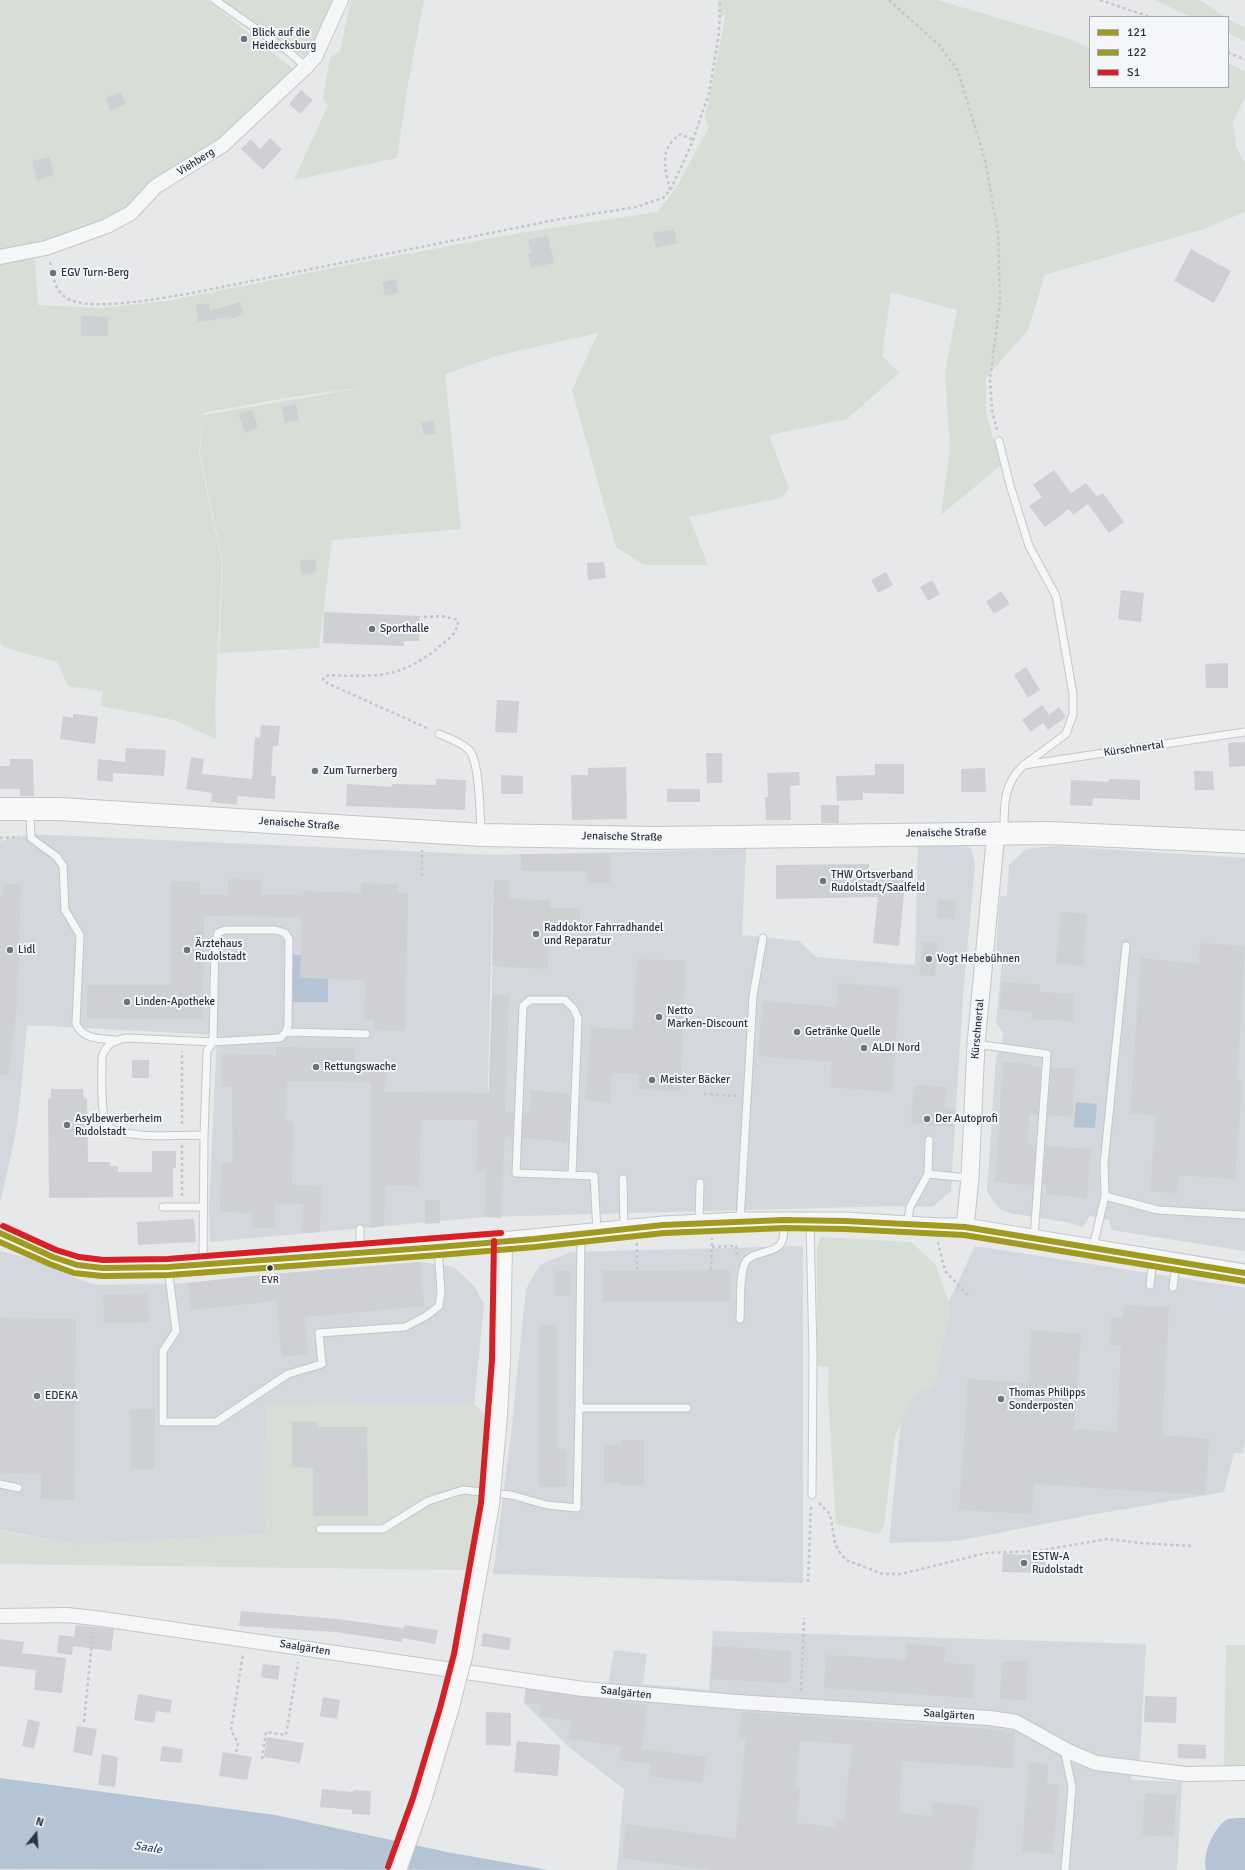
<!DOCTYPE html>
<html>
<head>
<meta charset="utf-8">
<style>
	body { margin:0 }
	#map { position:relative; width:1245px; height:1870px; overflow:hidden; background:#e6e8ea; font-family:Signika,sans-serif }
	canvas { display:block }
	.legend { position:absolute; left:1089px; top:16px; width:140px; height:72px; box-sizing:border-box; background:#f4f6f9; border:1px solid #a4a8b1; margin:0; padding:5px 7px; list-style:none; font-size:12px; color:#2b3445 }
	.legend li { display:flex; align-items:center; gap:8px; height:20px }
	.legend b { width:20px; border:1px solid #a4a8b1 }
	.north { position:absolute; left:16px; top:1814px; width:40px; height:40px; -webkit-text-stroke:3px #f4f6f9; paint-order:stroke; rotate:17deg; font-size:11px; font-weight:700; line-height:16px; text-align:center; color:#2b3445 }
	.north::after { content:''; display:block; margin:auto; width:14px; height:18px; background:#2b3445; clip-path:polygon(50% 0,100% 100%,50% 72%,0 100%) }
</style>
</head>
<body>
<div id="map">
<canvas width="1245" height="1870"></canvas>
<ul class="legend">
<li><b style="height:5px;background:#a09a1f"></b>121</li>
<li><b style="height:5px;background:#a09a1f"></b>122</li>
<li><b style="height:5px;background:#da1f24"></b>S1</li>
</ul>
<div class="north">N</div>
</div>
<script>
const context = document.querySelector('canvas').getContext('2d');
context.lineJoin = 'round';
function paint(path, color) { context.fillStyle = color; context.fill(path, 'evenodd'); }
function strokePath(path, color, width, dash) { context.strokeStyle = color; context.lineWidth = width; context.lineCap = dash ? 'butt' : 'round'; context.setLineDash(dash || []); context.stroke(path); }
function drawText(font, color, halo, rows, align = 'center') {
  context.font = font + ' Signika,sans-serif'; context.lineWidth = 4; context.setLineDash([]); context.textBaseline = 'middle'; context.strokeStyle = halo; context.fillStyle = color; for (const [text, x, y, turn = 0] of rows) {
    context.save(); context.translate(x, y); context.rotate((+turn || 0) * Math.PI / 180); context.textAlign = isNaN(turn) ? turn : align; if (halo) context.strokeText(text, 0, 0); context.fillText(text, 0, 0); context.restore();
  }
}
const built = new Path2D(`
	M30 834 493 855 746 849 742 935 799 941 816 957 915 965 918 845H962L971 848 975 865 963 995 951 1191 932 1207 896 1206 484 1217 210 1242 209 1208 217 1035 27 1025 20 1101 15 1136 0 1204V841ZM493 870 492 994 486 1165Z
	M1055 846 1245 858V1251L1111 1230 1109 1220 1090 1216 1083 1227 1066 1222 1014 1214 1001 1210 993 1201 987 1191 996 1057 1004 1034 996 1023 1002 963 996 954 1000 896H1007L1009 865 1026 849Z
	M803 1246V1583L493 1574 511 1434 526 1289 540 1265 570 1252Z
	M975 1246 1245 1288V1439L1243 1453H1234L1224 1492 1090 1515 957 1541 889 1543 903 1400Z
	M0 1251 51 1264 70 1276 96 1285 188 1283 261 1275 420 1262 454 1267 474 1286 484 1304 474 1404 266 1405 265 1534 78 1545 0 1530Z
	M713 1631 1146 1644 1140 1758 1130 1780 1182 1782 1177 1870H617L624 1789 569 1747 524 1703 526 1688 606 1699 614 1650 647 1654 643 1684 709 1690Z`);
const green = new Path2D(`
	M0 0H208L294 70 216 143 164 173 116 219 34 243 38 305 101 308 166 301 368 261 520 233 657 212 676 188 709 127 705 118 726 13 720 18 718 0H937L1070 39 1090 49V87H1228V63L1245 72V97L1233 122 1236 147 1245 163V212L1204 229 1045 275 1028 330 986 378V413L1001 465 941 515 950 449 945 372 957 310 891 292 882 356 899 373 847 419 769 435 789 489 781 498 689 517 708 565H644L616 547 572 390 598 333 496 356 445 374 461 529 332 540 319 648 219 653 223 563 200 453 203 415 372 386 286 398 203 413 199 454 222 563 215 708 216 739 174 720 101 706 103 691 68 686 57 662 3 647 0 643Z
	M219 0H337L310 56 305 58Z
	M351 0H424L407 90 397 158 294 180 328 105 323 98 330 58 340 51Z
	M1154 0H1200L1225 17H1192Z
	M1228 19 1245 28V41L1228 33Z
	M821 1237 911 1242 935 1264 951 1308 935 1385 916 1395 895 1435 884 1526 879 1534 836 1524 828 1397 829 1367 817 1366V1247Z
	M474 1404 485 1415 477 1510 467 1570 0 1564V1531L78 1545 265 1534 266 1405Z
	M1226 1645H1245V1767L1224 1768Z`);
const water = new Path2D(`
	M293 955H328V1002H293Z
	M1076 1102 1097 1104 1095 1128 1074 1127Z
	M0 1778 275 1815 447 1852 548 1870 0 1869Z
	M1245 1818V1870H1206C1202 1855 1213 1829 1226 1820 1231 1818 1240 1818 1245 1818Z`);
const building = new Path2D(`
	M301 90 313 100 300 114 289 104Z
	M121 92 126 104 110 111 105 98Z
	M270 138 282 149 263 170 241 149 251 139 260 149Z
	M49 157 54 175 37 180 32 161Z
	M674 229 677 243 656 248 653 233Z
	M548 236 554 263 531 268 528 254 531 253 528 240Z
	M1191 249 1231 271 1214 303 1174 281Z
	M396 279 399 293 385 296 382 282Z
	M240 302 244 314 231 319 230 317 198 322 196 305 209 303 210 311Z
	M81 316 108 317V336H81Z
	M296 404 299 420 285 423 281 407Z
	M252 410 258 428 245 433 239 414Z
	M433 420 436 433 424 435 421 423Z
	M1054 470 1071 493 1086 483 1097 497 1103 493 1124 522 1109 533 1088 504 1073 515 1069 509 1045 527 1029 506 1042 497 1033 485Z
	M315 559 317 572 302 575 300 561Z
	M604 562 606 578 588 580 587 563Z
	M886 572 893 585 878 593 871 580Z
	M932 580 940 594 928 601 920 587Z
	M1121 590 1144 593 1141 622 1118 619Z
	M1001 591 1010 604 994 614 986 602Z
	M324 612 420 616 419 641H404V646L323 643Z
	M1228 663V688H1206L1205 664Z
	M1026 667 1040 690 1028 698 1014 675Z
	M497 700 519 701 517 733 495 732Z
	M1042 705 1049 715 1059 707 1066 717 1048 730 1043 723 1031 732 1022 720Z
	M73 714 98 717 95 744 60 739 63 716 73 718Z
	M261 725 280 726 278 746H273L271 776H276L275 799 238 796 237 805 211 802 212 793 186 789 191 757 204 759 202 774 252 779 255 737 260 738Z
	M1245 742V766L1229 767 1228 743Z
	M126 748 166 750 164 776 113 773V782L97 780 98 759 125 762Z
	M706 753H722V783H707Z
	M10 759H33L34 796H20V789H0V766H10Z
	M875 764H904V794L863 793V800L837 801 836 776 875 775Z
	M626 767 627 819 572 820 571 775H588V768Z
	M985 768 986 792H961V769Z
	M1194 771H1213L1214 790H1195Z
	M799 772 800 785 790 786 791 820H766L765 797H768L767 773Z
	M501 775 523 776V794H501Z
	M436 779 466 780 465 810 346 806 347 784 392 787V784L436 785Z
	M1109 779 1140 780V800L1093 798 1092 806 1070 805 1071 780 1109 782Z
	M667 789H700V802H667Z
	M821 805H839V823H821Z
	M521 854H610V883H586V871H521Z
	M869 864V869L906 873 899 946 873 943 878 897 776 899V865Z
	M228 879 261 880V895H303V891L361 893V883L398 884 397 893H408L405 1031 374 1030V1020H364L365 980 300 978 302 917 204 916 203 1019 87 1018V985H170L171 881 200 882V895H228Z
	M494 880H509V899L550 900V908H580V926L549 927 548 969 492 966Z
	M3 884H21L17 1003 9 1075 0 1074V897L3 898Z
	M938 899 956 900 955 919 937 917Z
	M1061 912 1087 914 1083 966 1056 963Z
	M923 942 938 944 935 976 919 975Z
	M1200 943 1245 946 1237 1080H1242L1235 1179 1179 1175 1177 1193 1150 1191 1156 1115 1130 1113 1141 958 1199 964Z
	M637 959 686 961 680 1091 638 1089 639 1074 612 1073 610 1103 585 1100 591 1027 633 1030Z
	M1002 982 1040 985 1039 992 1074 994 1073 1021 1031 1019 1032 1012 1000 1009Z
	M838 983 900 988 892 1092 830 1087 832 1062 758 1056 763 1001 836 1007Z
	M492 994 509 995 505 1112 514 1113 512 1137 505 1136 504 1148 501 1218 484 1217 486 1171H476L478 1120H421L419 1186 385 1185 384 1226 370 1228 371 1082 287 1081 286 1121H293L292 1185 322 1186 320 1232 302 1233 303 1204 275 1203V1228H252L253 1213 220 1212 221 1163H233L232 1087 222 1086V1054L276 1055V1047L355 1048V1069L386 1072 385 1092 489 1093Z
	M132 1060H149V1078H132Z
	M1003 1062 1032 1064V1066L1041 1067 1038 1115 1029 1114 1028 1145H1036L1033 1185 995 1182Z
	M1051 1067 1075 1069 1072 1117 1048 1115Z
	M914 1085 947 1087 945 1108 956 1109 954 1127 911 1124Z
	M51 1089H83L84 1099 87 1098 88 1162H110V1166H118V1172H152V1151H176V1168H173V1197L49 1198 48 1099 51 1098Z
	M531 1090 570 1094 567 1142 522 1138 524 1113H529Z
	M1046 1146 1091 1149 1087 1198 1046 1194 1047 1186 1043 1185Z
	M425 1200H440V1223L425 1224Z
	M194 1219 196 1242 138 1245 137 1222Z
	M420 1262 424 1306 305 1317 308 1354 282 1357 276 1301 191 1310 188 1283 261 1275Z
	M730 1270V1301L603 1302 602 1271Z
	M554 1271H571V1296H554Z
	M148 1294 149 1322 104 1323 103 1295Z
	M1124 1305 1169 1307 1162 1435 1209 1439 1205 1495 1034 1484 1032 1514 959 1510 968 1379 1028 1383 1031 1330 1081 1334 1074 1429 1117 1432 1121 1346 1110 1345 1111 1318H1123Z
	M0 1318 76 1319 74 1500 41 1499V1474L0 1473Z
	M538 1325H557L558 1449H566L567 1487H539Z
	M130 1409H155V1469H131Z
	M292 1421 317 1422V1427H367L368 1516H313V1468L292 1467Z
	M621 1440H644V1486H621V1482L604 1483V1445H621Z
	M1003 1554 1046 1555 1045 1573 1002 1572Z
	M241 1611 337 1619 403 1628 402 1642 336 1632 239 1626Z
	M76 1625 114 1629 111 1651 73 1646 74 1638 72 1655 57 1653 59 1635 74 1637Z
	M404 1625 438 1630 435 1644 402 1638Z
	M483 1633 511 1638 509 1650 481 1646Z
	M0 1639 24 1642 22 1653 66 1658 62 1693 34 1690 36 1670 0 1666Z
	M906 1644 945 1647 944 1663 975 1665 973 1698 824 1688 826 1655 906 1660Z
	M713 1646 791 1651 790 1683 711 1679Z
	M1002 1661 1028 1662 1026 1700 1000 1699Z
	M263 1664 280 1666 278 1680 261 1677Z
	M526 1689 647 1705 642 1749 706 1757 702 1783 649 1776 651 1764 619 1760 621 1746 569 1739 571 1721 539 1716 541 1705 524 1703Z
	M138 1694 172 1700 170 1713 156 1711 154 1723 134 1720Z
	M1145 1696 1177 1697 1176 1723 1144 1722Z
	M323 1697 340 1700 337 1719 320 1716Z
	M486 1712 511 1713V1746L486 1745Z
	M741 1712 1015 1731 1013 1768 902 1761 899 1813 931 1816 933 1802 979 1807 972 1870H711L622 1858 626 1824 736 1839 746 1738 739 1737ZM800 1741 852 1744 844 1820 836 1819V1827L797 1823 800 1787H795Z
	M28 1719 40 1722 34 1749 22 1746Z
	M77 1726 97 1729 92 1756 73 1752Z
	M267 1737 304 1743 300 1763 264 1757Z
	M517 1741 560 1745 558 1776 514 1772Z
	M1178 1744 1206 1745V1759L1178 1758Z
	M162 1746 183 1749 181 1763 160 1761Z
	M223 1752 252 1757 247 1780 219 1776Z
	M102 1754 118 1757 115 1787 98 1785Z
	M1029 1762 1048 1764 1047 1784 1059 1785 1053 1854 1022 1851Z
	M322 1789 353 1792V1790L371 1791 370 1815 352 1814V1810L320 1807Z
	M1145 1793 1176 1795 1174 1837 1142 1835Z`);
const path = new Path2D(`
	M889 0 939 45 958 71 985 160 998 233 1000 302 990 379 992 410 997 430
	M1100 0 1150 17
	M1228 52 1245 60
	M670 190C665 169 658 148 681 134L693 140
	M50 262C53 275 54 289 65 297 86 313 161 298 187 294L555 220 636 207 663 198 671 189 692 143 709 93 719 33 720 0
	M424 617 442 616 458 620C458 632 450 638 441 645 403 678 377 677 329 675L324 677 323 680 327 683 429 729
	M0 838 19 837
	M422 876V850
	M704 1094 736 1096
	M182 1124V1051
	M182 1145V1196
	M938 1242 945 1271 969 1296
	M637 1243V1270
	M712 1247 736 1246 737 1255
	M711 1270 712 1238
	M819 1503 830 1514 835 1543 840 1553 846 1560 883 1574H901L986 1553 1036 1551 1107 1539 1140 1543 1192 1546
	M808 1582 811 1506
	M801 1691 804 1618
	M84 1722 93 1632
	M236 1752 238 1743 231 1730 243 1653
	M262 1759 266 1732 286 1735 298 1662`);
const service = new Path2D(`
	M215 0 289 52 306 67
	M999 441 1010 485 1029 546 1056 596 1073 694V714L1066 734 1024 765
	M439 734C449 738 461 742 469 750 480 761 480 815 481 832
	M30 811 31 838 57 857 63 866 65 910 80 935 76 1024C84 1040 99 1038 115 1040
	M1004 832C1004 806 1003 783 1024 765L1245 732
	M225 930H275L285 933 289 939 288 1025 286 1032 280 1038 213 1042 215 943 218 933Z
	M286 1032 366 1034
	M976 1044 1047 1054 1034 1238
	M929 1140 928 1174 970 1178
	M572 1175 578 1019 574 1009 565 1000H530L523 1006 516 1173 594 1176 597 1232
	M623 1179 624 1229
	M1105 1196 1158 1210 1245 1215
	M163 1207H203
	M740 1221 753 996 763 938
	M810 1222 813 1355 812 1495
	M699 1223 700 1183
	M907 1225 910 1207 928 1174
	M360 1229V1251
	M581 1234 579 1408H687
	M1093 1247 1105 1196 1104 1164 1126 946
	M203 1262 204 1135 207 1051 213 1042 127 1038C114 1040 106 1044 102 1057 102 1071 100 1115 107 1125 119 1140 185 1135 204 1135
	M168 1268 176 1331 163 1351V1422H216L288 1374 322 1364 319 1333 405 1327 426 1316 439 1306 441 1292 438 1248
	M1150 1285 1153 1258
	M1173 1287 1176 1262
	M740 1319C741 1304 739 1276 745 1263 752 1249 778 1256 783 1239 784 1234 784 1226 784 1221
	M0 1484 18 1488
	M320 1529H383L428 1501 463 1490 511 1495 547 1505 577 1508 579 1408
	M1064 1749 1072 1787 1065 1870`);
const minor = new Path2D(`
	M0 257 46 248 107 226 131 213 155 187 223 145 306 67 315 57 341 0
	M0 1616 67 1615 95 1618 583 1689 737 1702 990 1718 1016 1722 1070 1752 1096 1763 1186 1774 1245 1773`);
const tertiary = new Path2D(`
	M965 1227 970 1178 976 1044 996 832
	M502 1241 663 1225 740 1221H845L939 1227H965L1245 1273`);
const secondary = new Path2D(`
	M0 1233 53 1257 77 1265 103 1268 168 1267 502 1241 500 1360 497 1416`);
const primary = new Path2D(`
	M0 809H59L482 835 654 838 1049 833 1245 842`);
const secondaryBridge = new Path2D(`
	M396 1870 421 1800 448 1710 462 1656 489 1504 497 1416`);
const bus1 = new Path2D(`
	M0 1233 53 1257 77 1265 103 1268 168 1267 438 1247 534 1239 663 1225 784 1220 845 1221 965 1227 1245 1273`);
const bus2 = new Path2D(`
	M0 1242 50 1264 74 1273 103 1276 169 1275 439 1255 535 1247 664 1233 784 1228 845 1229 964 1235 1244 1281`);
const bus3 = new Path2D(`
	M3 1226 56 1250 79 1257 103 1260 168 1259 501 1233
	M388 1867 413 1798 440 1708 454 1654 481 1503 492 1360 494 1241`);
const markers = [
	[244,39,4,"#6c737f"],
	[53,273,4,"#6c737f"],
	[372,629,4,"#6c737f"],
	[315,771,4,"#6c737f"],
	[823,881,4,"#6c737f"],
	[536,934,4,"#6c737f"],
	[10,950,4,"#6c737f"],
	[187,950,4,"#6c737f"],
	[929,959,4,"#6c737f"],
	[127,1002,4,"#6c737f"],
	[659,1017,4,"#6c737f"],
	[797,1032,4,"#6c737f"],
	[864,1048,4,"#6c737f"],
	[316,1067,4,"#6c737f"],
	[652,1080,4,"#6c737f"],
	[927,1119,4,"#6c737f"],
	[67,1125,4,"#6c737f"],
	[270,1268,3.5,"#2b3445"],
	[37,1396,4,"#6c737f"],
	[1001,1399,4,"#6c737f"],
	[1024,1563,4,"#6c737f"]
];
const busNames = [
	["EVR",270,1280]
];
const poiNames = [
	["Blick auf die",252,33],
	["Heidecksburg",252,46],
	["EGV Turn-Berg",61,273],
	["Sporthalle",380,629],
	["Zum Turnerberg",323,771],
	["THW Ortsverband",831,875],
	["Rudolstadt/Saalfeld",831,888],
	["Raddoktor Fahrradhandel",544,928],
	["und Reparatur",544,941],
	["Ärztehaus",195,944],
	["Rudolstadt",195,957],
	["Lidl",18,950],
	["Vogt Hebebühnen",937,959],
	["Linden-Apotheke",135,1002],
	["Netto",667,1011],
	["Marken-Discount",667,1024],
	["Getränke Quelle",805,1032],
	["ALDI Nord",872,1048],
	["Rettungswache",324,1067],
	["Meister Bäcker",660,1080],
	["Asylbewerberheim",75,1119],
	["Rudolstadt",75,1132],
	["Der Autoprofi",935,1119],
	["Thomas Philipps",1009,1393],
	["Sonderposten",1009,1406],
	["EDEKA",45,1396],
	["ESTW-A",1032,1557],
	["Rudolstadt",1032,1570]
];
const streetNames = [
	["Viehberg",196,162,-32],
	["Kürschnertal",1134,749,-8],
	["Jenaische Straße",299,824,4],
	["Jenaische Straße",946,833,-1],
	["Jenaische Straße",622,837,1],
	["Kürschnertal",978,1029,-85],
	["Saalgärten",305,1648,9],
	["Saalgärten",626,1693,6],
	["Saalgärten",949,1715,4]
];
const waterNames = [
	["Saale",148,1848,9]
];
paint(built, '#d4d7dd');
paint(green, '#d6ded6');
paint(water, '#b4c4d5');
paint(building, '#ced0d3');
strokePath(service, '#c4c6c8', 9);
strokePath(minor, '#c4c6c8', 16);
strokePath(tertiary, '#c4c6c8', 19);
strokePath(secondary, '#c4c6c8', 22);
strokePath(primary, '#c2c5c8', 24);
strokePath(path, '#c5c6ca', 2.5, [3, 3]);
strokePath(service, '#f5f6f7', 7);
strokePath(minor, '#f5f6f7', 14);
strokePath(tertiary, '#f5f6f7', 17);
strokePath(secondary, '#f8f8f8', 20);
strokePath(primary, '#f8f8f8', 22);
strokePath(secondaryBridge, '#c4c6c8', 22, []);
strokePath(secondaryBridge, '#f8f8f8', 20);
strokePath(bus1, '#a09a1f', 6);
strokePath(bus2, '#a09a1f', 6);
strokePath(bus3, '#da1f24', 6);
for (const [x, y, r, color] of markers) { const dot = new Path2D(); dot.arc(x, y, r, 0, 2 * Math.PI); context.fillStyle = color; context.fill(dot); strokePath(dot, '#f4f6f9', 1.5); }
drawText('10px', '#2b3445', '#f4f6f9', busNames);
drawText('11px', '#2b3445', '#f4f6f9', poiNames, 'left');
drawText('11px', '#2b3445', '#f4f6f9', streetNames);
drawText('italic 12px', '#34527a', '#f4f6f9', waterNames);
</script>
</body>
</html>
